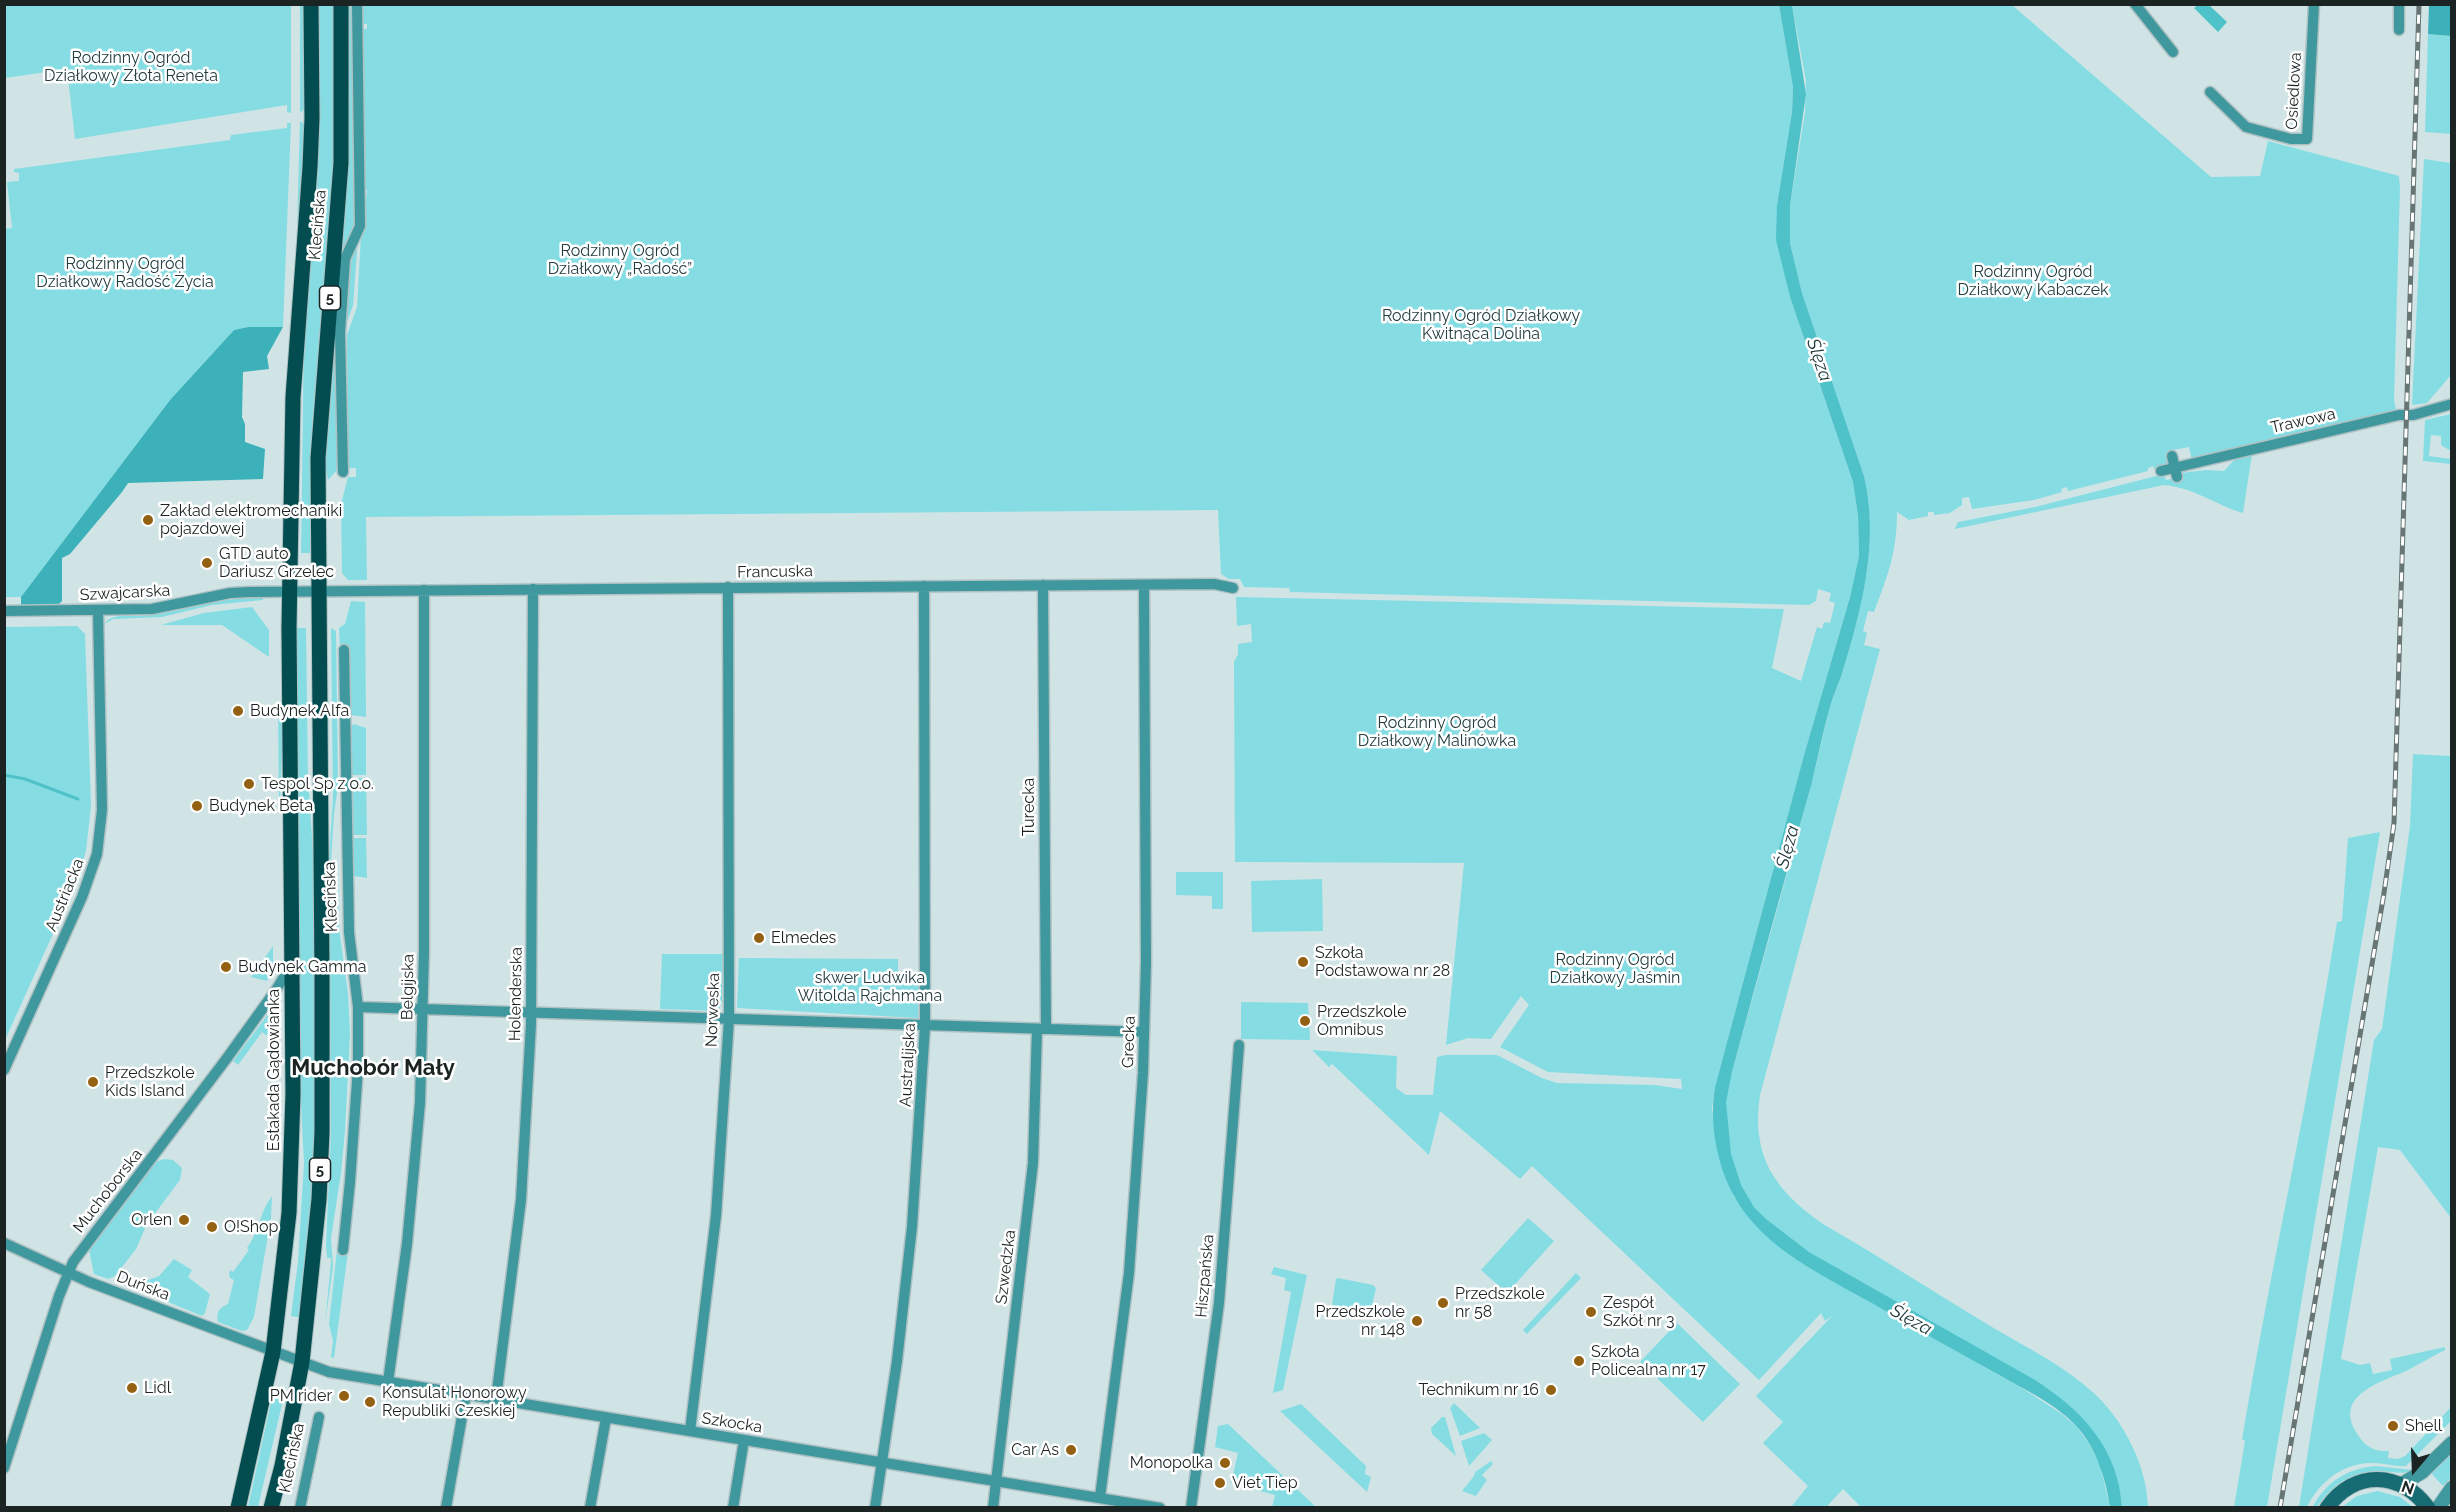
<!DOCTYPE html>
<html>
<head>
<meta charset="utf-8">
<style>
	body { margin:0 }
	#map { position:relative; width:2456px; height:1512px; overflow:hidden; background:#d0e4e5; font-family:Raleway,sans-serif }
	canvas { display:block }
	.frame { position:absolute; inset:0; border:6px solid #1b2323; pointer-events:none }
	.north { position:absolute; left:2384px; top:1440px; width:60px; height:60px; -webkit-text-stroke:4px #fff; paint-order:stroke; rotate:199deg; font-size:16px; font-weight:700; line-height:24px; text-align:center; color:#1b2323 }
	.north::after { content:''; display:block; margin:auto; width:21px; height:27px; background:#1b2323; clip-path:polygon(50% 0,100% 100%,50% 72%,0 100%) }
</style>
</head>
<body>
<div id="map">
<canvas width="2456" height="1512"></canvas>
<div class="frame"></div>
<div class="north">N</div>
</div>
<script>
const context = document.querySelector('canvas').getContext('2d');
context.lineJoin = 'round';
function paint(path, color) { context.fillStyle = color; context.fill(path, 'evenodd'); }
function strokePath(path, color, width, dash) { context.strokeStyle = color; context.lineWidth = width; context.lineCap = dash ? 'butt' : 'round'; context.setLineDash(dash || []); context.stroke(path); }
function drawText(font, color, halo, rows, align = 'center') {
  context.font = font + ' Raleway,sans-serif'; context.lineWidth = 5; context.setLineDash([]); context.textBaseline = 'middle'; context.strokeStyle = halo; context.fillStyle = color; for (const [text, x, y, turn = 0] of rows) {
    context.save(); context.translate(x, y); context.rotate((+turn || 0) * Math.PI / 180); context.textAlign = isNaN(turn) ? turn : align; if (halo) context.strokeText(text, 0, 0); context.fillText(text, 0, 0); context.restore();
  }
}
const green = new Path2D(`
	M4 5H291V113L287 112V105L75 139 67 69 5 78Z
	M300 5H305L306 107 300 113Z
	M318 5H334L335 136 331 211 312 425 310 553H301L304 326 317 181Z
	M348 5H353L354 229 344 252 337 470 328 480 325 462 348 148Z
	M362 5H1779L1793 87 1792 112 1777 205V240L1790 297 1853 482 1858 516 1859 556 1850 597 1804 755 1715 1087 1712 1108 1716 1143 1734 1197 1810 1268 2025 1390 2062 1414 2077 1427 2089 1444 2100 1465 2110 1507H1861L1843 1489 1828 1505 1830 1507H1791L1808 1486 1763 1443 1783 1422 1756 1396 1833 1315 1825 1321 1821 1313 1759 1380 1532 1166 1520 1179 1440 1111 1429 1155 1332 1064 1329 1067 1312 1050 1397 1056 1396 1088 1406 1095H1433L1437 1057 1445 1055H1497L1542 1078 1557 1083 1655 1085 1682 1089 1681 1079 1548 1072 1500 1047 1529 1005 1521 996 1491 1039 1468 1038 1446 1045 1464 863 1235 862 1234 662 1238 654V644L1252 642 1251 624 1237 626 1236 597 1784 609 1772 668 1801 681 1817 627 1822 629 1824 622 1830 623 1835 603 1829 601 1831 593 1818 589 1816 601 1809 605 1290 592 1289 588 1244 587 1240 579H1229L1221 574 1218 510 366 517 367 580H348L342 573 341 504 348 477H356V468H348L347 335 357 307 363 200 366 199 367 190 363 189V29H367V24H362Z
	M1792 5H2012L2211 177 2260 176 2268 141 2399 176 2400 188 2394 400 2396 410 2391 413 2192 460 2189 447 2168 451 2170 462 2167 466 2154 469 2153 466 2148 468V471L2068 491 2067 487 2061 489 2062 492 2034 500 1972 509 1969 497 1962 498V505L1950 513 1934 515V512H1928V516L1909 520 1897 512C1897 552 1888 575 1874 612L1868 611 1863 631 1867 633 1864 645 1880 649 1760 1095C1751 1156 1774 1190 1823 1224 1879 1256 1932 1291 1987 1324 2025 1347 2066 1366 2098 1397 2126 1425 2147 1468 2148 1507H2122C2118 1458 2089 1419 2051 1391L1809 1252C1790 1240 1770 1226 1755 1208 1733 1181 1724 1138 1726 1103 1726 1093 1730 1082 1732 1072 1759 973 1787 876 1813 777 1819 754 1824 730 1830 707 1833 696 1837 687 1841 677 1861 612 1880 543 1864 476L1802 293 1790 243V206L1805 112 1806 81Z
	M2428 34 2451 36V134L2425 132Z
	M300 121 305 125V136L296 266Z
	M287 123H291L283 327H248L234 330 170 400 21 597H4V229L12 228 7 182 19 181V173L14 172V169L230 140 231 135 287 128Z
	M2424 159 2451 163V375L2427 403 2412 405Z
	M358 238 353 306 342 334 347 265Z
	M2451 414V451L2441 445V436L2431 435 2429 456 2451 459V464L2423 461 2425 420Z
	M2252 454 2243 513C2213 504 2198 489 2164 485L1955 529 1958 522 2035 507 2164 474 2166 480 2180 477 2181 473 2206 470 2224 471 2235 459Z
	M244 598H263V600L212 605 162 617 113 619 104 624C112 614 123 616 135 616 172 615 207 601 244 598Z
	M351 601 365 602 366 717 351 715 350 649 340 648 339 628 345 624Z
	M252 607 269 630V657L222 625H161L204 613Z
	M77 626 85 634 91 806 86 851 75 885 5 1040V627Z
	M296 628H306L308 779 313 852 316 1148 302 1318 291 1316 298 1262 304 1163 300 1084Z
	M331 628 336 631 338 786 334 814 331 862 338 882 339 928 348 994 350 1033 345 1131 341 1173 331 1238 333 1267 325 1324 331 1262V1258H327L326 1245 331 1133 329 858 333 797Z
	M278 701 283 720 280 807 279 806Z
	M354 724 366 728V775H352L351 726Z
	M2413 754 2451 756V1218L2400 1150 2378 1147 2341 1359 2360 1365 2370 1363 2373 1374 2392 1370 2390 1359 2445 1347V1350C2433 1356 2421 1363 2408 1370 2382 1382 2331 1395 2358 1435 2365 1447 2376 1452 2389 1451L2388 1458 2398 1459 2405 1456 2451 1407V1421L2406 1466C2395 1467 2384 1463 2373 1463 2344 1462 2319 1482 2307 1507H2299L2374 1040 2382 1029 2410 826Z
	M352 778H366L367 835H352Z
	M2380 832 2267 1507H2234L2245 1441 2242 1439C2271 1266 2310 1095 2337 922L2342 921 2348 838Z
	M353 838H366L367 878 353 876Z
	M1176 872H1223V909H1212V896L1176 895Z
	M1322 879 1323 931 1252 932 1251 881Z
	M273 946V966L267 981 251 977Z
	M662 954H723L722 1000 719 1011 660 1009Z
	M739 958 898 959V984L919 985 918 1018 737 1008Z
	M1241 1002 1308 1003 1310 1040 1241 1039Z
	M275 1005V1041L262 1032 238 1065 233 1061Z
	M164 1159 173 1160 182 1168 180 1180 147 1224 136 1249 115 1276 108 1279 94 1274 89 1250 153 1163Z
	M272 1196 271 1218 254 1317 247 1330 242 1331 218 1322C216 1312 219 1308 228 1304L234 1280 230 1278 229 1273 231 1270 233 1272 249 1250 247 1248C259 1232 260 1211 272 1196Z
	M1528 1218 1554 1241 1507 1293 1481 1270Z
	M337 1250 348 1252 334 1358 331 1357 333 1341 329 1324Z
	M174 1259 192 1270 188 1277 210 1294 205 1313 202 1316 139 1290 140 1283 159 1276Z
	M1274 1267 1307 1275 1283 1390 1273 1393 1291 1292 1284 1290 1286 1278 1271 1274Z
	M1576 1273 1581 1278 1527 1334 1523 1330Z
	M1338 1278 1373 1285 1376 1288 1370 1314 1332 1305 1336 1279Z
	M1677 1323 1740 1384 1703 1422 1640 1362Z
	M272 1398 283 1400 258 1507H248Z
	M1454 1403 1480 1428 1460 1436 1450 1408Z
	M1301 1404 1366 1466 1365 1474 1371 1477 1367 1492 1280 1411Z
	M1442 1417H1445L1456 1456 1432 1434 1431 1428Z
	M1228 1424 1316 1507H1272L1275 1495 1231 1483 1238 1453 1215 1447 1218 1426Z
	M1484 1433 1492 1440 1469 1466 1461 1441Z
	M2451 1451V1478L2443 1486 2430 1472Z
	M1491 1461 1493 1464 1482 1475 1487 1480 1476 1496 1462 1491 1474 1476 1475 1472Z
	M2375 1466 2414 1470C2402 1475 2393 1472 2381 1471 2353 1470 2332 1485 2317 1507L2312 1508C2326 1482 2346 1469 2375 1466Z
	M2377 1491 2400 1497 2413 1507H2342L2357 1496Z`);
const forest = new Path2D(`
	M2429 5H2451V36L2428 34Z
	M248 327H283L267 356 269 369 243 372 242 417 245 424V442L265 449 263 479 128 483 122 492 70 554 62 558V601L58 605H21V597L170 400 234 330Z`);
const water = new Path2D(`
	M1779 5H1792L1806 94 1790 206V243L1802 293 1864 476C1880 543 1861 612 1841 677 1837 687 1833 696 1830 707 1823 731 1818 757 1812 782 1785 878 1758 975 1732 1072L1726 1102 1731 1154 1741 1185 1754 1207 1766 1219 1809 1252 2035 1380C2082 1410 2118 1448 2122 1507H2110C2106 1480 2097 1450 2078 1428 2058 1405 2025 1390 1999 1375 1955 1351 1912 1326 1868 1301 1804 1265 1739 1236 1719 1158 1713 1134 1711 1111 1715 1087L1804 755 1850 597 1859 556 1858 516 1853 482 1790 297 1776 240 1777 205 1792 112 1793 87Z
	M2198 5H2209L2227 22 2218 32 2194 8Z`);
const stream = new Path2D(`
	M4 775 25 779 78 799`);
const minor = new Path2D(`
	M2135 4 2173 52
	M2399 30V4
	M2210 92 2246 127 2291 139H2307L2314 4
	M2172 456 2177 477
	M2161 471 2399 415H2413L2452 404
	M343 472 340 333 345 259 360 226 357 4
	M1043 585 1046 1029
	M4 611 152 609 230 593 248 592 1214 584 1233 588
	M358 1007 1144 1032
	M4 1070 82 897 97 854 102 810 98 611
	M4 1243 89 1282 329 1372 1160 1508
	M343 1250 350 1182 358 1068V1007L349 932 344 650
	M388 1382 407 1244 420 1103 424 951V590
	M496 1399 521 1200 531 1024 533 589
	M690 1431 716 1216 729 1019 728 587
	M4 1468 59 1296 73 1262 227 1058 276 990 291 965
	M1100 1497 1129 1273 1143 1073 1146 962 1144 585
	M300 1508 319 1417
	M446 1508 466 1394
	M590 1508 606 1418
	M733 1508 744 1440
	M875 1508 897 1361 912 1227 925 1026 924 586
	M993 1508 1033 1163 1037 1029
	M1191 1508 1219 1303 1239 1045`);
const tertiary = new Path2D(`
	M2402 1484 2422 1472 2452 1443
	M2438 1508 2452 1488`);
const secondary = new Path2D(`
	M2327 1508C2354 1469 2401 1471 2428 1508`);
const primary = new Path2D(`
	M238 1508 273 1352 289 1213 293 1094 289 628 293 397 310 167 312 118 311 4
	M271 1508 282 1466 302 1362 319 1199 322 1132V978L318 458 341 163V4`);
const rail = new Path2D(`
	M2280 1508 2384 893 2394 823 2419 4`);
const markers = [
	[148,520,6,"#946113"],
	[207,563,6,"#946113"],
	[238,711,6,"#946113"],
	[249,784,6,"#946113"],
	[197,806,6,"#946113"],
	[759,938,6,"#946113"],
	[1303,962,6,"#946113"],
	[226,967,6,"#946113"],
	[1305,1021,6,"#946113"],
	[93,1082,6,"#946113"],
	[184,1220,6,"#946113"],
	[212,1227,6,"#946113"],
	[1443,1303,6,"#946113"],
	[1591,1312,6,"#946113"],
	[1417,1321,6,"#946113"],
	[1579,1361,6,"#946113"],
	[132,1388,6,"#946113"],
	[1551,1390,6,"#946113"],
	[344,1396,6,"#946113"],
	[370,1402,6,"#946113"],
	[2393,1426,6,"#946113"],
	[1071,1450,6,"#946113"],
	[1225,1463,6,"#946113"],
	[1220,1483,6,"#946113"]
];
const shields = [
	[330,298,21],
	[320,1170,21]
];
const shieldNames = [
	["5",330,298],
	["5",320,1170]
];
const parkNames = [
	["Rodzinny Ogród",131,58],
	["Działkowy Złota Reneta",131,76],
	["Rodzinny Ogród",620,251],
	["Działkowy „Radość”",620,269],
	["Rodzinny Ogród",125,264],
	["Działkowy Radość Życia",125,282],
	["Rodzinny Ogród",2033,272],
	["Działkowy Kabaczek",2033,290],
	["Rodzinny Ogród Działkowy",1481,316],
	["Kwitnąca Dolina",1481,334],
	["Rodzinny Ogród",1437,723],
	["Działkowy Malinówka",1437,741],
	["Rodzinny Ogród",1615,960],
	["Działkowy Jaśmin",1615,978],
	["skwer Ludwika",870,978],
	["Witolda Rajchmana",870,996]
];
const streetNames = [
	["Osiedlowa",2294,91,-87],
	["Klecińska",318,225,-85],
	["Trawowa",2303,421,-13],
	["Francuska",775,572,-1],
	["Szwajcarska",125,593,-3],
	["Turecka",1029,807,-90],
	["Austriacka",65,895,-68],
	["Klecińska",331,897,-92],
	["Belgijska",408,987,-89],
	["Holenderska",516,994,-89],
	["Norweska",713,1010,-88],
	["Grecka",1129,1042,-88],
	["Australijska",908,1065,-87],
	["Estakada Gądowianka",274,1070,-90],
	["Muchoborska",108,1191,-52],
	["Szwedzka",1006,1267,-83],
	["Hiszpańska",1205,1276,-85],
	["Duńska",143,1286,21],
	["Szkocka",732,1423,9],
	["Klecińska",292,1458,-78]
];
const poiNames = [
	["Zakład elektromechaniki",160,511],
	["pojazdowej",160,529],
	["GTD auto",219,554],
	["Dariusz Grzelec",219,572],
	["Budynek Alfa",250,711],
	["Tespol Sp z o.o.",261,784],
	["Budynek Beta",209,806],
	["Elmedes",771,938],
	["Szkoła",1315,953],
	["Podstawowa nr 28",1315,971],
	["Budynek Gamma",238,967],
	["Przedszkole",1317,1012],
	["Omnibus",1317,1030],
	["Przedszkole",105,1073],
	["Kids Island",105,1091],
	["Orlen",172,1220,"right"],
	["O!Shop",224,1227],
	["Przedszkole",1455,1294],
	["nr 58",1455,1312],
	["Zespół",1603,1303],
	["Szkół nr 3",1603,1321],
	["Przedszkole",1405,1312,"right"],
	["nr 148",1405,1330,"right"],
	["Szkoła",1591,1352],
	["Policealna nr 17",1591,1370],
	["Lidl",144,1388],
	["Technikum nr 16",1539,1390,"right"],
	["Konsulat Honorowy",382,1393],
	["Republiki Czeskiej",382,1411],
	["PM rider",332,1396,"right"],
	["Shell",2405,1426],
	["Car As",1059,1450,"right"],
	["Monopolka",1213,1463,"right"],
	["Viet Tiep",1232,1483]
];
const waterNames = [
	["Ślęza",1819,360,71],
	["Ślęza",1788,847,-75],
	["Ślęza",1911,1320,29]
];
const districtNames = [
	["Muchobór Mały",373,1068]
];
paint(green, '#85dde3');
paint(forest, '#3cb1b9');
paint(water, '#4fc2c9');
strokePath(stream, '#4fc2c9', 3);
strokePath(minor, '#afc1c2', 13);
strokePath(tertiary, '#afc1c2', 16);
strokePath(secondary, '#afc1c2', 17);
strokePath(primary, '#afc1c2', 17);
strokePath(minor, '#3e989e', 10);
strokePath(tertiary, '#3e989e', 14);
strokePath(secondary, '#166c72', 15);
strokePath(primary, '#034d51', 15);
strokePath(rail, '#687575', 5);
strokePath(rail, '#fff', 3, [9]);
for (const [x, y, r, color] of markers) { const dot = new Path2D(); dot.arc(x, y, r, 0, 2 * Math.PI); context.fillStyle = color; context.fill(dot); strokePath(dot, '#fff', 2); }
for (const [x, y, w] of shields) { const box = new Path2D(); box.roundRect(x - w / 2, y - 12, w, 24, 4.5); context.fillStyle = '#fff'; context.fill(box); strokePath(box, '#1b2323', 1.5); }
drawText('bold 15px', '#1b2323', null, shieldNames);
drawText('16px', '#233d3f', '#fff', parkNames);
drawText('16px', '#1b2323', '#fff', streetNames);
drawText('16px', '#1b2323', '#fff', poiNames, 'left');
drawText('italic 18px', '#20393b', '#fff', waterNames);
drawText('bold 22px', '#1b2323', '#fff', districtNames);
</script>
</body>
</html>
